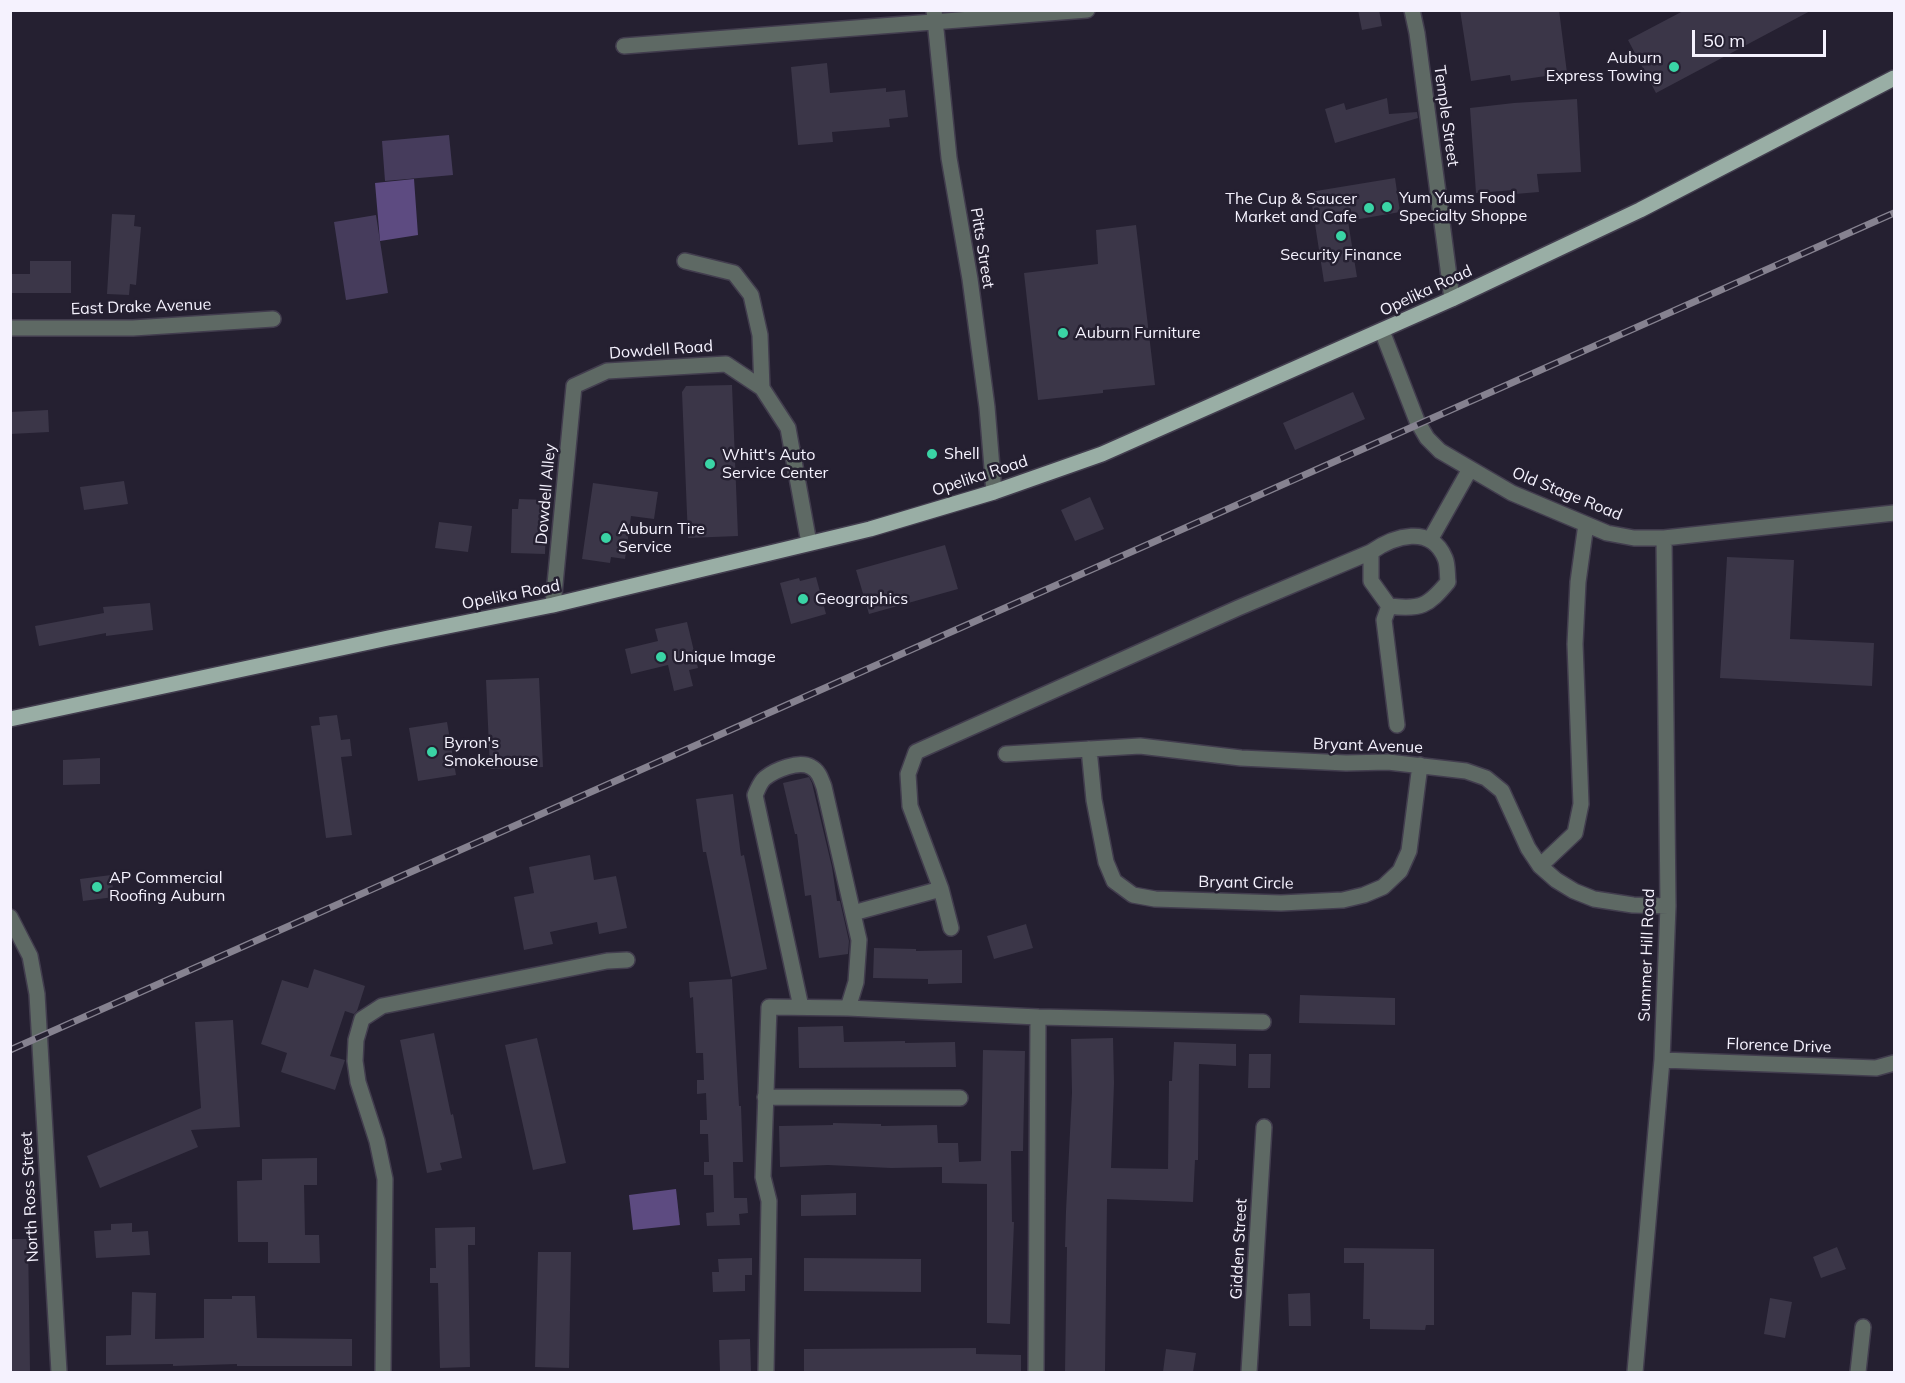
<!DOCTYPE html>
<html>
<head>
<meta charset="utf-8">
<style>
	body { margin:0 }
	#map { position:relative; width:1905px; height:1383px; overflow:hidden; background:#252031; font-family:Mulish,sans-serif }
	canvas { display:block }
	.frame { position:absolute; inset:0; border:12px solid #f5f2fe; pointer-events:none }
	.scale { position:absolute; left:1692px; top:30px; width:134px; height:27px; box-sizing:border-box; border:3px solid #f5f2fe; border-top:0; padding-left:8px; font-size:18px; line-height:21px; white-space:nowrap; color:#f5f2fe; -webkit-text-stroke:4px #252031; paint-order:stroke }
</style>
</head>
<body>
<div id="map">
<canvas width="1905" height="1383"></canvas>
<div class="frame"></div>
<div class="scale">50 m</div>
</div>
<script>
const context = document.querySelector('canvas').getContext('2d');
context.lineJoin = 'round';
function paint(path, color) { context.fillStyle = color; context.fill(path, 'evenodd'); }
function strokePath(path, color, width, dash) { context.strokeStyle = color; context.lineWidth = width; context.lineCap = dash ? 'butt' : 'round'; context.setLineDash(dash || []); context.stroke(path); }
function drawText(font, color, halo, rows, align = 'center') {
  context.font = font + ' Mulish,sans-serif'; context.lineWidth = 5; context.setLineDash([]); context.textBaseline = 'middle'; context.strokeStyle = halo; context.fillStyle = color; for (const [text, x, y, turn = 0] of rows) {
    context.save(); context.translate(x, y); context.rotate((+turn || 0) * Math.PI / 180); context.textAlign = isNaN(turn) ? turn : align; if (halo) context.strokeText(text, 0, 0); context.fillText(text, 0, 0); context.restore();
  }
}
const green = new Path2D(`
	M449 135 453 175 385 181 382 141Z
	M376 215 388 293 346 300 334 222Z`);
const water = new Path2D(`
	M414 179 418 235 380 241 375 183Z
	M676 1189 680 1225 633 1230 629 1195Z`);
const building = new Path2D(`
	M1358 10H1379L1382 26 1362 30Z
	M1460 10H1559L1567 73 1511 81 1510 75 1471 81Z
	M1685 10H1812L1656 93 1628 40Z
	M827 63 830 93 886 88V92L905 90 908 117 889 119 890 127 832 132 833 142 798 145 791 67Z
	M1387 98 1389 114 1417 112 1418 118 1335 143 1325 109 1344 103 1346 110Z
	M1577 99 1581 172 1537 174 1539 192 1515 194 1514 190 1476 193 1470 108 1514 103Z
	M1395 178 1400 212 1348 221 1357 277 1324 282 1310 192Z
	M112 214 135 215 134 226 141 227 136 285 130 284 129 295 107 294Z
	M1136 225 1155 385 1103 390V393L1038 400 1024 273 1098 264 1096 230Z
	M30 261H71V293H10V274H30Z
	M732 385 738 536 688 538 682 392 686 386Z
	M1353 392 1365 419 1295 450 1283 423Z
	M48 410 49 432 10 434V412Z
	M124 481 128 504 84 510 80 487Z
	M593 483 658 492 654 519 631 516 625 559 611 557 610 563 582 559Z
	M1090 497 1104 529 1075 541 1061 510Z
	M519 499 547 500 545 554 511 553 512 509H518Z
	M439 522 472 526 468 552 435 548Z
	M945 545 958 589 869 614 856 570Z
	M1727 557 1794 560 1790 639 1874 643 1872 686 1720 678Z
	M816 577 826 614 791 624 780 583 799 578 800 581Z
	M150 603 153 630 106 636V633L39 646 35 626 104 613 103 607Z
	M687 622 698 668 689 670 693 686 674 691 668 665 631 674 625 649 658 641 655 629Z
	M539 678 543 767 490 769 486 680Z
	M337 715 341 740 350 739 352 756 341 757 352 835 326 838 311 726 320 725 319 717Z
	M447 722 456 775 418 781 409 728Z
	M100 758V784L63 785V760Z
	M809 777 812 783 832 867 837 901H840L849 941 848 954 819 958 811 895 805 896 797 834H795L783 783Z
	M733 794 741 856 744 855 767 969 731 977 706 852H703L696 799Z
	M590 855 594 880 616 876 627 928 599 934 597 922 550 932 553 944 524 950 514 897 534 893 529 867Z
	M111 875 114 897 83 901 80 879Z
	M1026 924 1033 948 994 959 987 936Z
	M874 948 916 949V951L962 950V983L928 984V979L873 978Z
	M314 969 365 986 357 1011 354 1014 345 1011 330 1056 345 1060 335 1090 281 1072 287 1053 261 1044 282 980 308 988Z
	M732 979 739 1106H741L743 1162H733L734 1198H747L748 1213 739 1214 740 1225 707 1226 706 1213 714 1212 713 1175H704V1162H709L708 1134H700V1120H707L706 1093 697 1094V1080H704L703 1053H696L693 997 690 998 689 982Z
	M1300 995 1395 998V1025L1299 1023Z
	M233 1020 240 1127 191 1130 198 1147 100 1188 87 1156 201 1108 195 1022Z
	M843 1026 844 1042 905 1041V1043L955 1042 956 1067 799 1068 798 1027Z
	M434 1033 451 1115 453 1114 462 1158 440 1163 442 1170 427 1173 400 1040Z
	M537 1038 566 1163 533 1170 505 1045Z
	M1113 1038 1114 1083 1111 1168 1168 1169 1169 1081H1172L1174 1042 1236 1044V1066L1199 1064 1198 1160H1195L1193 1202 1107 1199 1105 1372H1065L1067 1247H1065L1066 1211 1072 1093 1071 1039Z
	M983 1050 1025 1051 1023 1151H1011L1012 1222H1014L1010 1324 987 1323V1184L942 1183V1167L891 1168 828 1165 780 1167 779 1126 833 1125V1123L881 1124V1126L937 1125 938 1143H958L959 1162 981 1161Z
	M1249 1054H1271L1270 1088H1248Z
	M317 1158V1185H304L305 1235H319L320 1263H268V1242H238L237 1181 262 1180V1159Z
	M856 1193V1215L801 1216V1195Z
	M132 1223V1232L148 1231 150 1255 96 1258 94 1231 111 1230V1224Z
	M475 1227V1245H468L470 1367 440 1368 438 1283H430V1268H436L435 1228Z
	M10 1239H28L30 1371H10Z
	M1837 1247 1846 1269 1821 1278 1813 1257Z
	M1344 1248 1434 1249V1325H1426L1425 1330 1370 1329V1319H1363L1364 1263H1344Z
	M538 1252H571L569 1368 535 1367Z
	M752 1258V1275H745V1291L713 1292 712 1272H719L718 1259Z
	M804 1258 921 1259V1292L804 1291Z
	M132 1292 156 1293 155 1339 204 1338V1299H232V1296H255L257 1338 352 1339V1366H237V1364L173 1366V1364L106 1365V1336L131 1335Z
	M1310 1293 1311 1326H1289L1288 1294Z
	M1770 1298 1792 1302 1785 1338 1764 1334Z
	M750 1339 751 1372H720L719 1340Z
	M976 1348V1354L1021 1355V1372H804V1349Z
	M1166 1349 1196 1353 1193 1372H1163Z`);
const minor = new Path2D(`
	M934 10 949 158 970 279 987 407 994 492
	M1412 10 1417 33 1452 299
	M624 46 1087 10
	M685 261 734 273 751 295 760 335 762 388
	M10 328H133L273 319
	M1382 331 1417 421 1427 438 1440 451 1512 493 1607 533 1634 538H1664L1894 513
	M1430 540 1470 469
	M1371 552C1394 536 1431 524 1445 558 1448 565 1447 574 1448 582 1428 606 1421 610 1389 606
	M553 605 574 386 607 371 726 364 762 388 788 428 809 543
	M1089 749 1094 800 1106 862 1114 881 1133 895 1155 899 1281 903 1343 900 1364 895 1383 887 1400 871 1409 851 1420 765
	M1006 754 1140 746 1241 758 1346 763 1388 762 1466 771 1486 778 1502 791 1528 848 1540 866 1556 880 1574 891 1594 899 1633 905 1668 906
	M1540 866 1575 833 1581 804 1575 644 1578 582 1586 524
	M853 913 941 889
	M10 917 30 956 37 994 59 1372
	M951 928 941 889 910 806 908 774 916 752 1238 608 1371 552V581L1389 606 1384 620 1397 725
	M801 1007 755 795C758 789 760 782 765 778 775 770 799 760 811 767 819 771 821 779 824 787L859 940 856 982 848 1008
	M1662 1060 1876 1068 1894 1063
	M765 1097 960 1098
	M383 1372 385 1179 377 1141 358 1082 355 1061 356 1040 362 1019 382 1006 607 961 627 960
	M766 1372 769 1201 763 1177 769 1007 848 1008 1038 1017
	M1036 1372 1038 1017 1263 1022
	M1249 1372 1264 1127
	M1635 1372 1662 1060 1668 906 1664 538
	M1858 1372 1863 1327`);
const primary = new Path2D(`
	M10 719 388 638 553 605 870 529 994 492 1102 454 1452 299 1640 210 1894 78`);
const rail = new Path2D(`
	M10 1050 1894 213`);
const markers = [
	[1674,67,6,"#3ad4a5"],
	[1387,207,6,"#3ad4a5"],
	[1369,208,6,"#3ad4a5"],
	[1341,236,6,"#3ad4a5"],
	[1063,333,6,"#3ad4a5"],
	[932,454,6,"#3ad4a5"],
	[710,464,6,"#3ad4a5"],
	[606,538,6,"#3ad4a5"],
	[803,599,6,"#3ad4a5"],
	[661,657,6,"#3ad4a5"],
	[432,752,6,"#3ad4a5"],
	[97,887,6,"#3ad4a5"]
];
const poiNames = [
	["Auburn",1662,58,"right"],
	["Express Towing",1662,76,"right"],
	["Yum Yums Food",1399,198],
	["Specialty Shoppe",1399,216],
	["The Cup & Saucer",1357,199,"right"],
	["Market and Cafe",1357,217,"right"],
	["Security Finance",1341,255,"center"],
	["Auburn Furniture",1075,333],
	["Shell",944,454],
	["Whitt's Auto",722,455],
	["Service Center",722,473],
	["Auburn Tire",618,529],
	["Service",618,547],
	["Geographics",815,599],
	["Unique Image",673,657],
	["Byron's",444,743],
	["Smokehouse",444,761],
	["AP Commercial",109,878],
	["Roofing Auburn",109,896]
];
const streetNames = [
	["Temple Street",1446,116,82],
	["Pitts Street",982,248,81],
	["Opelika Road",1426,291,-25],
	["East Drake Avenue",141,307,-2],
	["Dowdell Road",661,350,-4],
	["Opelika Road",980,476,-18],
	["Dowdell Alley",546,494,-85],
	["Old Stage Road",1567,494,22],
	["Opelika Road",511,595,-11],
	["Bryant Avenue",1368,746,2],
	["Bryant Circle",1246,883,1],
	["Summer Hill Road",1647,955,-88],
	["Florence Drive",1779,1046,2],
	["North Ross Street",30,1197,-93],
	["Gidden Street",1239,1249,-87]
];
paint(green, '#463c5c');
paint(water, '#5d4b81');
paint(building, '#3b3648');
strokePath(minor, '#423d4e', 18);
strokePath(primary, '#423d4e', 18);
strokePath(minor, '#5e6964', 15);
strokePath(primary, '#99aea5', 15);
strokePath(rail, '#868290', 7);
strokePath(rail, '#252031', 4.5, [14]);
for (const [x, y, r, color] of markers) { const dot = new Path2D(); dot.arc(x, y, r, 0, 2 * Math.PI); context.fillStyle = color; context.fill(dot); strokePath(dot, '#252031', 2); }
drawText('16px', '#f5f2fe', '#252031', poiNames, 'left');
drawText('16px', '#f5f2fe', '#252031', streetNames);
</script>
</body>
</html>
